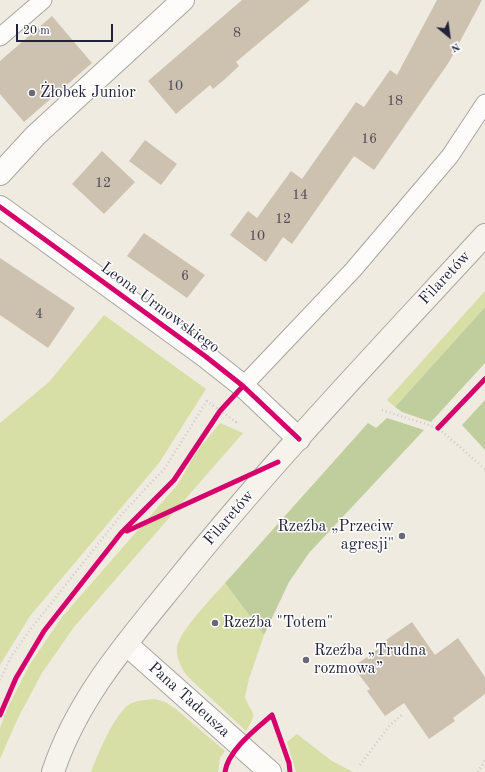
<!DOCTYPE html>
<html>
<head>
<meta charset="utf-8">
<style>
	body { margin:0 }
	#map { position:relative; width:485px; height:772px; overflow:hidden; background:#f0ebe0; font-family:"Old Standard TT",serif }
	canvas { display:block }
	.north { position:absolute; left:429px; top:16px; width:40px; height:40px; -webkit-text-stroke:3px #fff; paint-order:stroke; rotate:151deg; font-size:11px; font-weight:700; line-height:16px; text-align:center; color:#22223b }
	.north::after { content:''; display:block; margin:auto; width:14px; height:18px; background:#22223b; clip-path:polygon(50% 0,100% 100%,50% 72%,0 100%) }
	.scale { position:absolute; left:16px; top:24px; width:97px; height:18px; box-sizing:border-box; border:2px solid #22223b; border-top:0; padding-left:5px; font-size:12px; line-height:14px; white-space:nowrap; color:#22223b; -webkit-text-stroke:3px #fff; paint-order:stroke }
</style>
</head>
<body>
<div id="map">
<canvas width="485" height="772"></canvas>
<div class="north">N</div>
<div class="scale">20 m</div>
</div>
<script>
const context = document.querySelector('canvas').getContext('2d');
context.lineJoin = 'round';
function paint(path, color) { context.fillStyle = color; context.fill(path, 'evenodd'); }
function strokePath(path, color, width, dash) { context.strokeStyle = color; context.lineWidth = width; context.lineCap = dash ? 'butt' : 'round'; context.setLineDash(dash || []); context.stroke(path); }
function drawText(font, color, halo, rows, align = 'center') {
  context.font = font + ' "Old Standard TT",serif'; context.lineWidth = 3; context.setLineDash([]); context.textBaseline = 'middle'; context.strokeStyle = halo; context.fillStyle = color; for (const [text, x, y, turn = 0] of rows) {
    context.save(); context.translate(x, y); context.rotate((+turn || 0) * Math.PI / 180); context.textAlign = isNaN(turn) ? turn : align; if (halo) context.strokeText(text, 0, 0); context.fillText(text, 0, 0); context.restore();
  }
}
const green = new Path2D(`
	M485 291V307L395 407 387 400Z
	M104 315 206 389 159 463 30 616 0 665V423L49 382Z
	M220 423 243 433 74 627 42 673 18 718 0 759V728L7 709 30 664 62 617 178 484 197 451Z
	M225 583 264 635 249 679 245 697C252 716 259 710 246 731L188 677C182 669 176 659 177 648 178 632 213 597 225 583Z
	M154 699 165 702 176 709 225 751 220 758 218 772H91C97 756 116 709 132 703 139 700 147 700 154 699Z
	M297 734 332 761 353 772H296L287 742Z`);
const forest = new Path2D(`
	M485 307V363L431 422 402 412 395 407Z
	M485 400V450L462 425Z
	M387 418 424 430 309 553 289 582 264 635 225 583 368 423 376 428Z`);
const building = new Path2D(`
	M242 0H310L236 62 239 66 224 80 213 89 210 85 176 114 148 81Z
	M437 0H482L449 62 374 170 354 156 292 244 283 237 266 262 230 235 248 211 257 218 291 171 302 179 356 102 364 107 390 70 397 75Z
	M52 16 92 63 24 122 0 94V61Z
	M145 140 177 164 161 185 129 161Z
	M102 151 135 182 104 214 72 184Z
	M144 233 205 275 187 298 127 256Z
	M0 258 75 308 48 348 0 315Z
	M412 622 435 655 458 638 485 677V694L453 718 455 721 429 739 404 703 385 716 367 691 370 689 353 667 388 642 386 640Z`);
const path = new Path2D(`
	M382 410 438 428 485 469
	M0 680 12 655 33 626 121 515 165 468 207 401 236 422 238 419
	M360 765 390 725 402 715
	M478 772 485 760`);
const lane = new Path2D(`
	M0 37 43 0
	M243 386 353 270 450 156 485 103`);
const street = new Path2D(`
	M0 174 36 135 183 0
	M0 207 205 356 243 386 299 439
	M126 644 270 772`);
const secondary = new Path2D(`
	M53 772C77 699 127 642 175 583 272 462 380 349 485 235`);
const cycleway = new Path2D(`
	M0 207 205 356 243 386 299 439
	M438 428 485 379
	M127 531 278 462
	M0 715 16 678 44 631 121 533 174 480 220 411 243 386
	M225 772C228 750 256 729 272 715L289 763 290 772`);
const markers = [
	[32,93,4,"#6a6875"],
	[402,536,4,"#6a6875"],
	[215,623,4,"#6a6875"],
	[306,660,4,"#6a6875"]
];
const numberNames = [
	["8",237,33],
	["10",175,86],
	["18",395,101],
	["16",369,139],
	["12",103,183],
	["14",300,195],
	["12",283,219],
	["10",257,236],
	["6",185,276],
	["4",39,314]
];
const poiNames = [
	["Żłobek Junior",40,93],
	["Rzeźba „Przeciw",394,527,"right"],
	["agresji\"",394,545,"right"],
	["Rzeźba \"Totem\"",223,623],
	["Rzeźba „Trudna",314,651],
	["rozmowa”",314,669]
];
const streetNames = [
	["Filaretów",445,278,-47],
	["Leona Urmowskiego",160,308,36],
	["Filaretów",229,518,-49],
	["Pana Tadeusza",189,700,42]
];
paint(green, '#d7dfa7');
paint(forest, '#c0ce9e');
paint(building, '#cdc1b0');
strokePath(lane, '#a8a5a2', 19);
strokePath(street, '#a8a5a2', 24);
strokePath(secondary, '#a8a5a2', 24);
strokePath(path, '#cbcaca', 2.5, [1, 3]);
strokePath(lane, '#fdfcfa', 17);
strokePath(street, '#fdfcfa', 22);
strokePath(secondary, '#f6f2ec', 22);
strokePath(cycleway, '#d6006c', 5);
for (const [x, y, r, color] of markers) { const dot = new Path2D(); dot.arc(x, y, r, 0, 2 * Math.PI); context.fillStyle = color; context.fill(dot); strokePath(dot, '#fff', 1.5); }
drawText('14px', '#4d4a58', null, numberNames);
drawText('16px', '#22223b', '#fff', poiNames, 'left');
drawText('16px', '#22223b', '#fff', streetNames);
</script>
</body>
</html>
